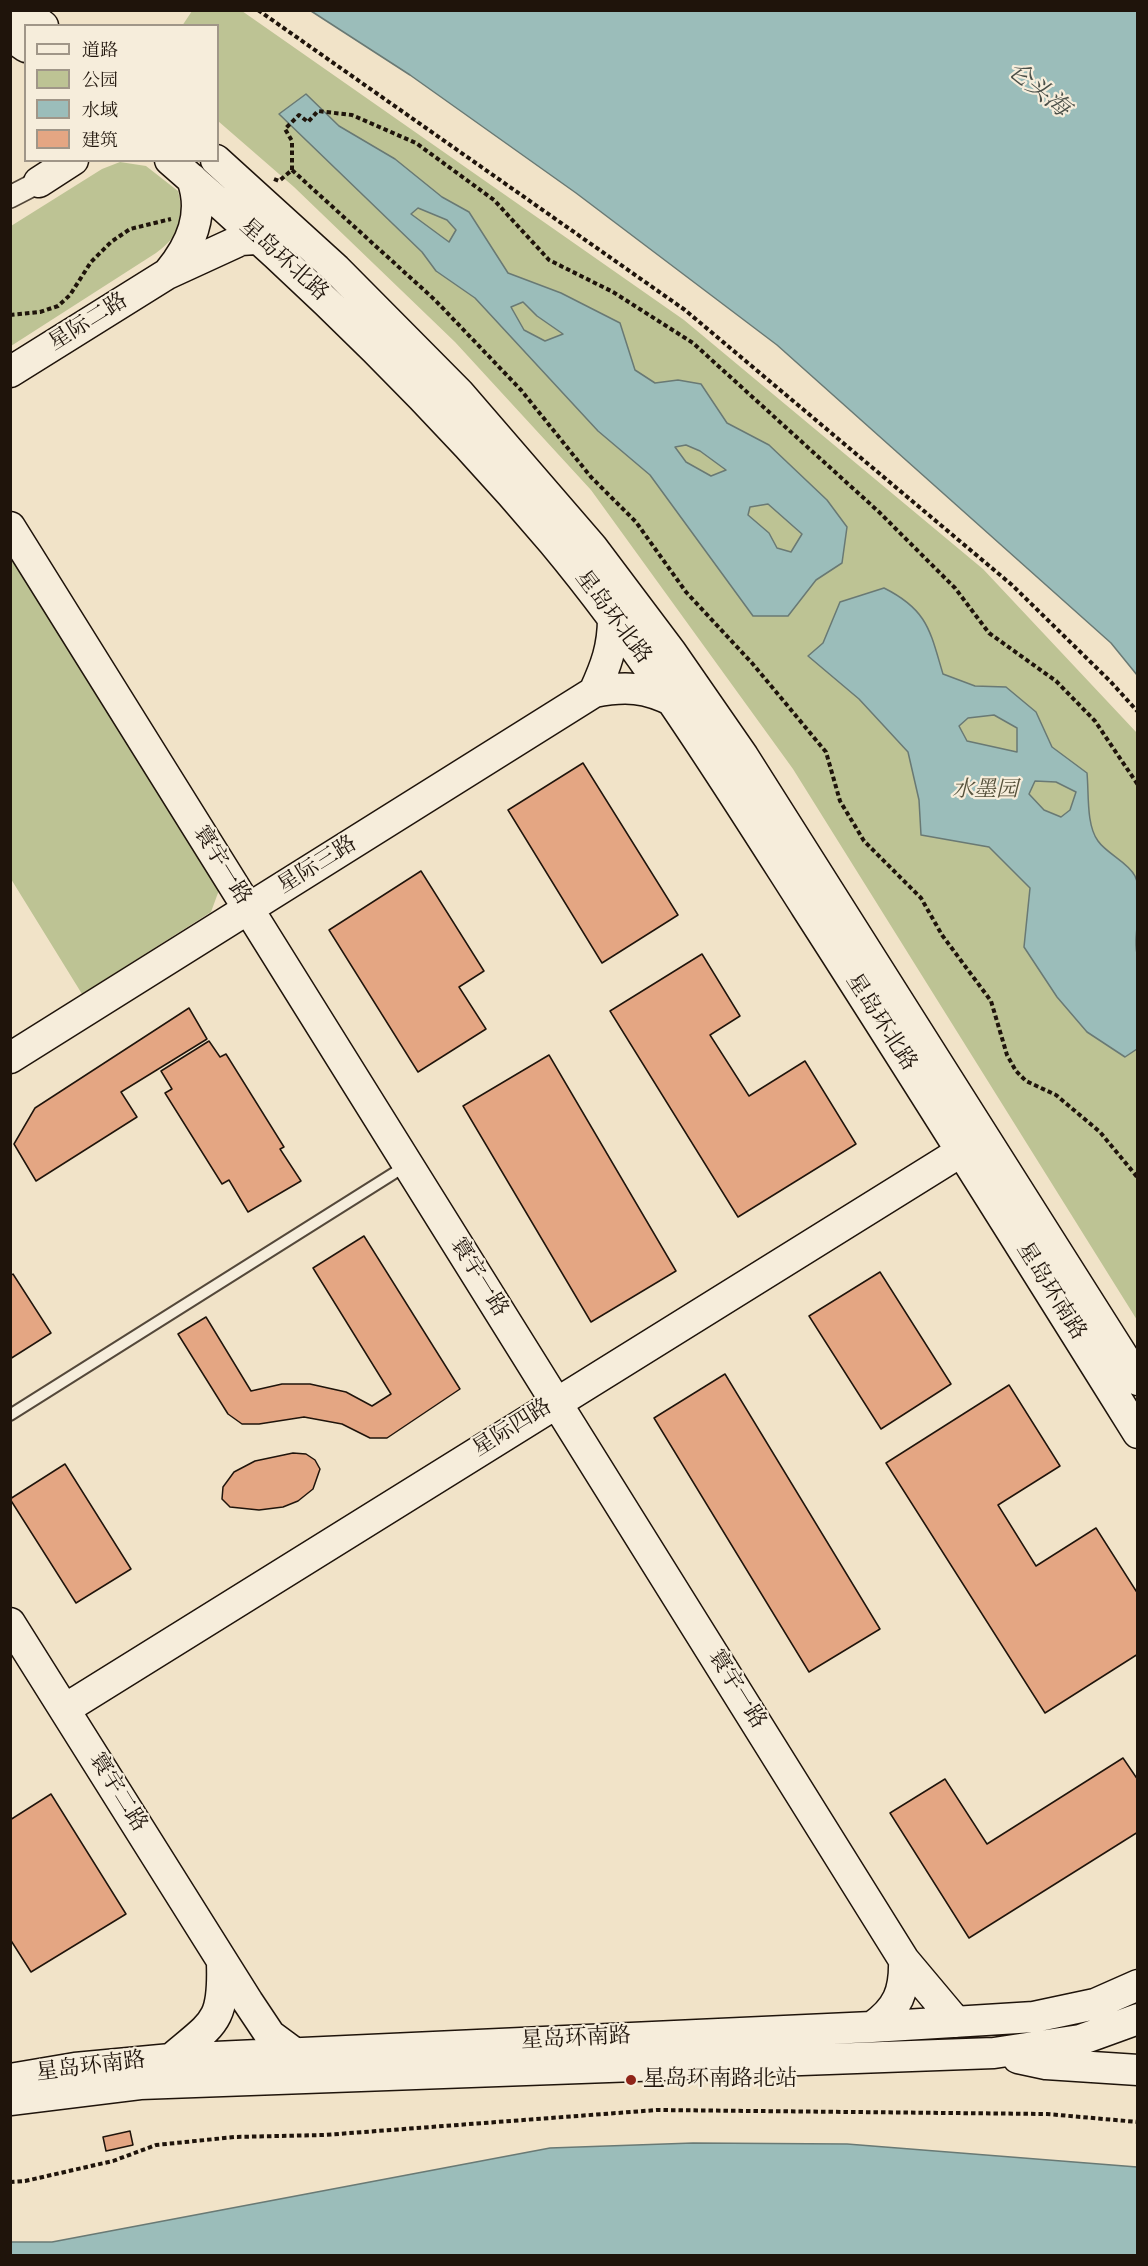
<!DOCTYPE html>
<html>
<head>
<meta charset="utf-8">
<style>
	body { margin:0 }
	#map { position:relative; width:1148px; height:2266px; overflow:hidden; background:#f1e3c8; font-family:"IM FELL English","Noto Serif SC",serif }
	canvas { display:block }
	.frame { position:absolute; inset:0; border:12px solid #1f140b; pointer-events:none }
	.legend { position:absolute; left:24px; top:24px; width:195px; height:138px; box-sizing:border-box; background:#f6eddb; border:2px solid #a09688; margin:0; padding:8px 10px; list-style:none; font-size:18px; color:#1f140b }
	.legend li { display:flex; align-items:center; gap:12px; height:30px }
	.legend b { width:30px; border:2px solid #a09688 }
</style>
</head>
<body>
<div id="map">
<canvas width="1148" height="2266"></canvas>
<div class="frame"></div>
<ul class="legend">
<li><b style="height:8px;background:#f6eddb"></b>道路</li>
<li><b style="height:16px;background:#bdc394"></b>公园</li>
<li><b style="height:16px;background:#9bbdba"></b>水域</li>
<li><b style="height:16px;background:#e4a683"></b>建筑</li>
</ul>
</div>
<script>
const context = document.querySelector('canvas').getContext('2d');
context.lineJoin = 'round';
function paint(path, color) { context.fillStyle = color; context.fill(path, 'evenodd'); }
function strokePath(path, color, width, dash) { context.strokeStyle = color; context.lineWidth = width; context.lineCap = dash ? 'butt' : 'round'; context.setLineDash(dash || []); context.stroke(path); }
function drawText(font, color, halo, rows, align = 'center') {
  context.font = font + ' "IM FELL English","Noto Serif SC",serif'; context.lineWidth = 4.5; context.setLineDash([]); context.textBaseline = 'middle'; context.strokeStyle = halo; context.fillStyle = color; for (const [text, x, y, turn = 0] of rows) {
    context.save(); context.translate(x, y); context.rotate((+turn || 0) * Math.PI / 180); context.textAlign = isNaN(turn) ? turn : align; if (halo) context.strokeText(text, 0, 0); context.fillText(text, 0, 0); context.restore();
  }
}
const green = new Path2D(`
	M192 11H242L684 320 983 569 1137 733V1320L793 769 591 490 455 342 294 187 218 121V26H182Z
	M120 162 146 166 178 191C185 218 180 236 156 253L11 346V226L102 169Z
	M10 541 222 882 211 912 82 994 11 879Z`);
const water = new Path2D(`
	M311 11H1137V675L1111 643 777 345 576 193 410 75Z
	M306 94 339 126 395 159 442 197 469 212 508 273 561 293 620 323 635 370 655 383 678 380 701 384 727 423 769 445 827 500 847 527 842 563 816 580 788 616H753L650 475 598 431 475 298 436 271 422 252 279 114ZM418 208 447 220 456 230 449 242 411 214ZM523 302 537 316 563 334 545 341 524 330 511 307ZM686 445 700 451 726 470 711 476 686 462 675 447ZM768 504 802 534 791 552 777 548 769 533 748 515 750 507Z
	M884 588C928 610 930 631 943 674L975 686 1006 687 1036 712 1052 747 1087 773C1089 793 1086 825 1098 841 1107 854 1128 862 1135 876 1146 901 1131 933 1138 959L1137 1049 1125 1057 1087 1032 1057 997 1024 947 1030 888 989 847 921 835 919 800 908 752 859 699 808 656 823 643 840 602ZM994 715 1017 728V752L967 741 959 726 968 718ZM1035 781 1056 782 1076 792 1070 810 1061 817 1044 810 1029 794Z
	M693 2143 847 2144 1137 2167V2255H11V2242H52L550 2148Z`);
const building = new Path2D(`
	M583 763 678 915 602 963 508 810Z
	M421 871 484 971 459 987 486 1029 418 1072 329 930Z
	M702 954 740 1016 710 1035 749 1096 805 1061 856 1144 738 1217 610 1011Z
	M189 1008 207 1039 121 1092 137 1117 36 1181 14 1144 35 1108Z
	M209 1041 220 1057 226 1054 284 1147 280 1149 301 1181 248 1212 229 1180 222 1184 165 1093 172 1089 161 1071Z
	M549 1055 676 1271 591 1322 463 1106Z
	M364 1236 460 1389 387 1438H370L342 1424 304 1417 259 1424H242L228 1414 178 1334 206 1317 251 1391 282 1384H310L346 1392 372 1406 391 1394 313 1268Z
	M880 1272 951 1384 881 1429 809 1316Z
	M13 1274 51 1333 10 1359V1276Z
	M725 1374 880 1629 809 1672 654 1418Z
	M1009 1385 1060 1466 998 1505 1036 1566 1096 1528 1138 1594V1654L1045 1713 886 1463Z
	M293 1453 306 1454 315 1460 320 1469 313 1489 298 1501 283 1507 259 1510 230 1507 222 1499 223 1487 234 1472 255 1461Z
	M65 1464 131 1569 76 1603 10 1499Z
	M1123 1758 1138 1780V1832L969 1938 890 1813 945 1779 987 1844Z
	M51 1794 126 1914 31 1972 10 1939V1820Z
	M130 2131 133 2145 106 2151 103 2137Z`);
const path = new Path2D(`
	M258 10 685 310 1012 585 1110 681 1138 712
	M292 170 435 300 521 390 591 477 636 522 686 592 752 663 826 752 840 801 864 841 921 898 942 935 991 1001 1007 1055 1016 1071 1026 1081 1056 1095 1100 1132 1138 1178
	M274 179 279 181 292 170V141L285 129 299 115 308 122 318 111 352 115 416 143 494 200 549 260 613 292 693 343 879 512 955 588 989 633 1056 681 1095 721 1138 785
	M10 315 40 312 58 306 70 295 91 262 111 242 130 229 171 219
	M10 2182 25 2181 113 2161 156 2145 235 2137 324 2135 657 2110 1047 2114 1138 2122`);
const lane = new Path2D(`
	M10 1415 407 1165`);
const street = new Path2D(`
	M10 197 39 182`);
const secondary = new Path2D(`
	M22 10 43 26
	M10 36 26 47
	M170 160C307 278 436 404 553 542 648 656 726 782 806 907 918 1081 1028 1257 1138 1433
	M216 160 336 269 459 393 592 547 671 652 743 756 1138 1380
	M39 182 73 160
	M169 272C191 245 205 214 192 179
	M10 372 167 274 241 240 255 239 263 242
	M10 527 904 1960 956 2022
	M594 692C606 666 613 647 613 618
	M10 1058 594 692C625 686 646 687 675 702
	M10 1623 248 2002 270 2035 293 2052
	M65 1709 978 1141
	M872 2027C898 2009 905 1991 904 1960
	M1018 2058 1046 2064 1138 2070
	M171 2059C214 2022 224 2023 222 1963
	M10 2079 75 2068 171 2059 872 2027 1034 2017 1095 2004 1138 1985
	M10 2100 140 2084 994 2053 1080 2040 1138 2019`);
const markers = [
	[631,2080,6,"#8f2418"]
];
const streetNames = [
	["星岛环北路",283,261,42],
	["星际二路",89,323,-32],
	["星岛环北路",612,618,53],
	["寰宇一路",221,866,58],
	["星际三路",318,866,-32],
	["星岛环北路",880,1023,57],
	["寰宇一路",478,1278,58],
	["星岛环南路",1050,1292,58],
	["星际四路",513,1429,-32],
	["寰宇一路",736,1690,58],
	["寰宇二路",117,1793,58],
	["星岛环南路",576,2040,-3],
	["星岛环南路",91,2068,-7]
];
const parkNames = [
	["水墨园",985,791]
];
const poiNames = [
	["星岛环南路北站",643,2080]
];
const waterNames = [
	["仑头海",1037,91,39]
];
paint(green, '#bdc394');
paint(water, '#9bbdba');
strokePath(water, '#697974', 1.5);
paint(building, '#e4a683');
strokePath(building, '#1f140b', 1.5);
strokePath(lane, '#54483a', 14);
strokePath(street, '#54483a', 24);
strokePath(secondary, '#1f140b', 33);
strokePath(path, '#1f140b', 4, [4.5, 3]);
strokePath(lane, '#f6eddb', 10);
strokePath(street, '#f6eddb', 21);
strokePath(secondary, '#f6eddb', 30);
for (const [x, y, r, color] of markers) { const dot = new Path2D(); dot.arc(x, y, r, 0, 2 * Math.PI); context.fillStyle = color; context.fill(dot); strokePath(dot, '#f6eddb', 2); }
drawText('22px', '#1f140b', '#f6eddb', streetNames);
drawText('italic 22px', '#56513b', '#f6eddb', parkNames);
drawText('22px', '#1f140b', '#f6eddb', poiNames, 'left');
drawText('italic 24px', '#4a4f48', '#f6eddb', waterNames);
</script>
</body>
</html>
